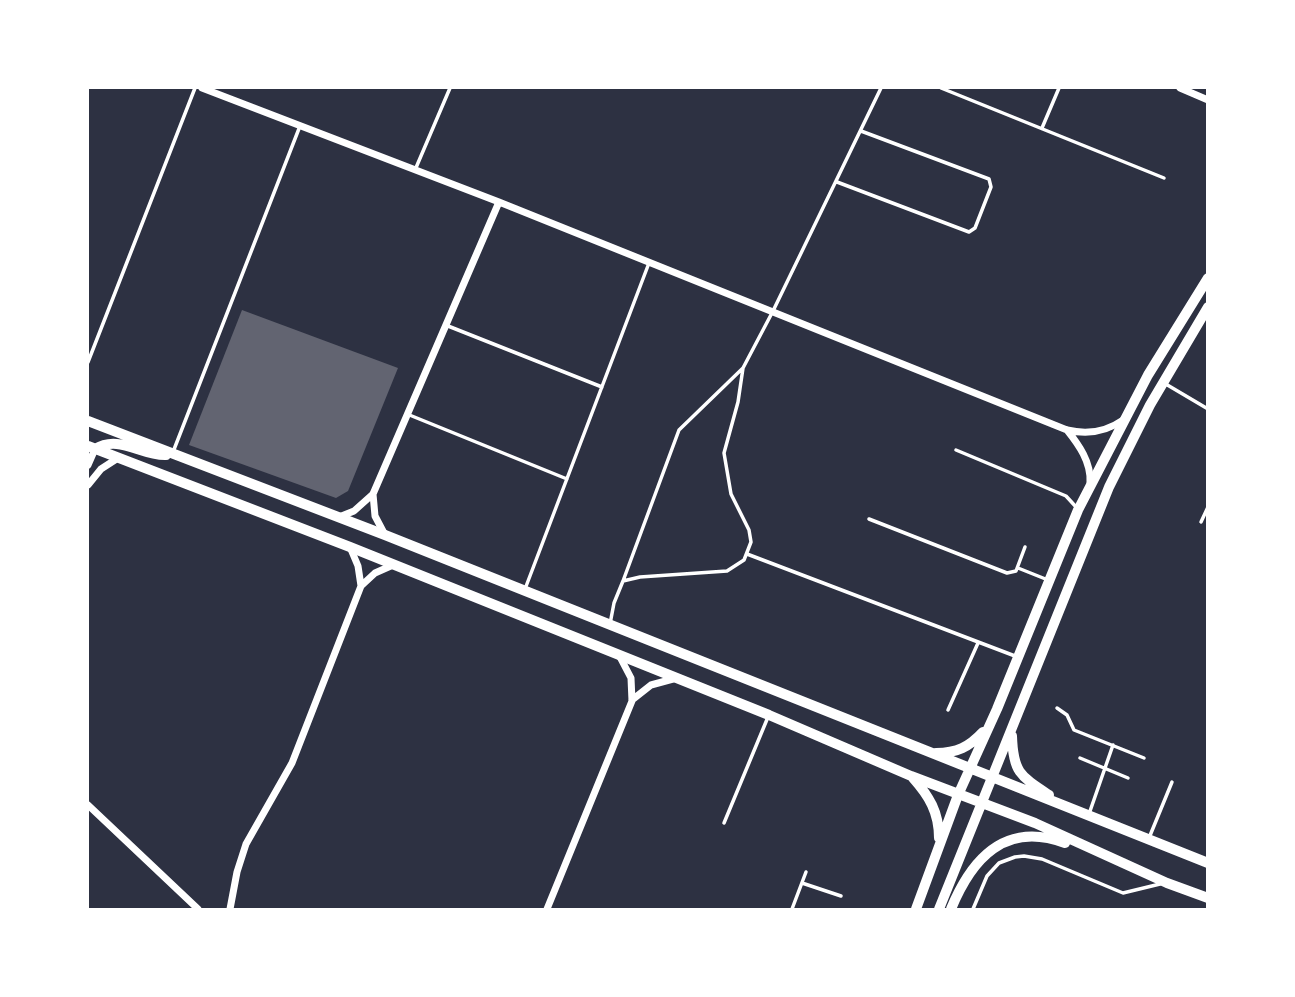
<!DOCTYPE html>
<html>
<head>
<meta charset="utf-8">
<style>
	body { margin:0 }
	#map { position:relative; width:1295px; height:997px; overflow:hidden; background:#2d3142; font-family:Rubik,sans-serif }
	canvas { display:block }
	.frame { position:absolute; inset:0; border:89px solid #fff; pointer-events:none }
</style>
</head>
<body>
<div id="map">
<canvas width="1295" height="997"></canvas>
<div class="frame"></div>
</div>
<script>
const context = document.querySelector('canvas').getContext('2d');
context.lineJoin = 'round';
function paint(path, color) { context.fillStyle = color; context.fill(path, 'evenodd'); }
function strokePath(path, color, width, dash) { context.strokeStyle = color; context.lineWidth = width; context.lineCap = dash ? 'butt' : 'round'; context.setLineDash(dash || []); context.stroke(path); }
const building = new Path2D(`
	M242 310 398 368 348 491 336 498 189 445Z`);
const service = new Path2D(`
	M941 88 1164 178
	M1042 128 1059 88
	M415 170 450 88
	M837 182 969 232 975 228 991 187 989 179 861 131
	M448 326 602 387
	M88 362 195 88
	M1164 383 1208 409
	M407 414 567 479
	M956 450 1066 496 1077 508
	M173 452 300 126
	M869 519 1007 573 1016 571 1025 547
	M1201 522 1208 507
	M747 554 1015 656
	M1018 568 1048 580
	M623 581 679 430 743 368
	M525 589 649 263
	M610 624 614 603 623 581 640 577 727 571 744 560 751 542 749 530 731 494 724 453 738 402 743 368 773 311 881 88
	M1057 708 1067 715 1074 730 1144 758
	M948 710 978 643
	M1080 758 1128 778
	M1089 814 1113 745
	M724 823 768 717
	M1149 838 1172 782
	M802 883 841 896
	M792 909 806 872
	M973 909 987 876 999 863 1015 857 1024 856 1042 859 1123 893 1160 884`);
const minor = new Path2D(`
	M202 88 499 202 1067 430C1088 435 1106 432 1123 420
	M1180 88 1208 100
	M1067 430C1079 445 1091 462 1090 482
	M88 465 95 449
	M88 485 101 469 118 458
	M373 494 375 516 385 535
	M339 517 354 511 373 494 499 202
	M350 547 358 566 361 586
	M632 700 651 685 673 679
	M88 805 198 909
	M230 909 237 872 246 844 292 763 361 586 375 573 393 565
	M547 909 632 701 631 678 620 657`);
const secondary = new Path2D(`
	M88 421 385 535 1208 863
	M88 446 350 547 769 715 911 776 1035 823 1167 883 1208 898
	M95 449C119 434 141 456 166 455
	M1012 736C1013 772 1020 776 1049 795
	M936 753C957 753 969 747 983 732
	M913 778C929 796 939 812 939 838
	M916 909 958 795 997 709 1078 510 1148 375 1208 278
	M939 909 1109 487 1150 405 1208 307
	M951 909C972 858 1005 821 1065 843`);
paint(building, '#626471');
strokePath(service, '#fff', 3.5);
strokePath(minor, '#fff', 7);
strokePath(secondary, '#fff', 10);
</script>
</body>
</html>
